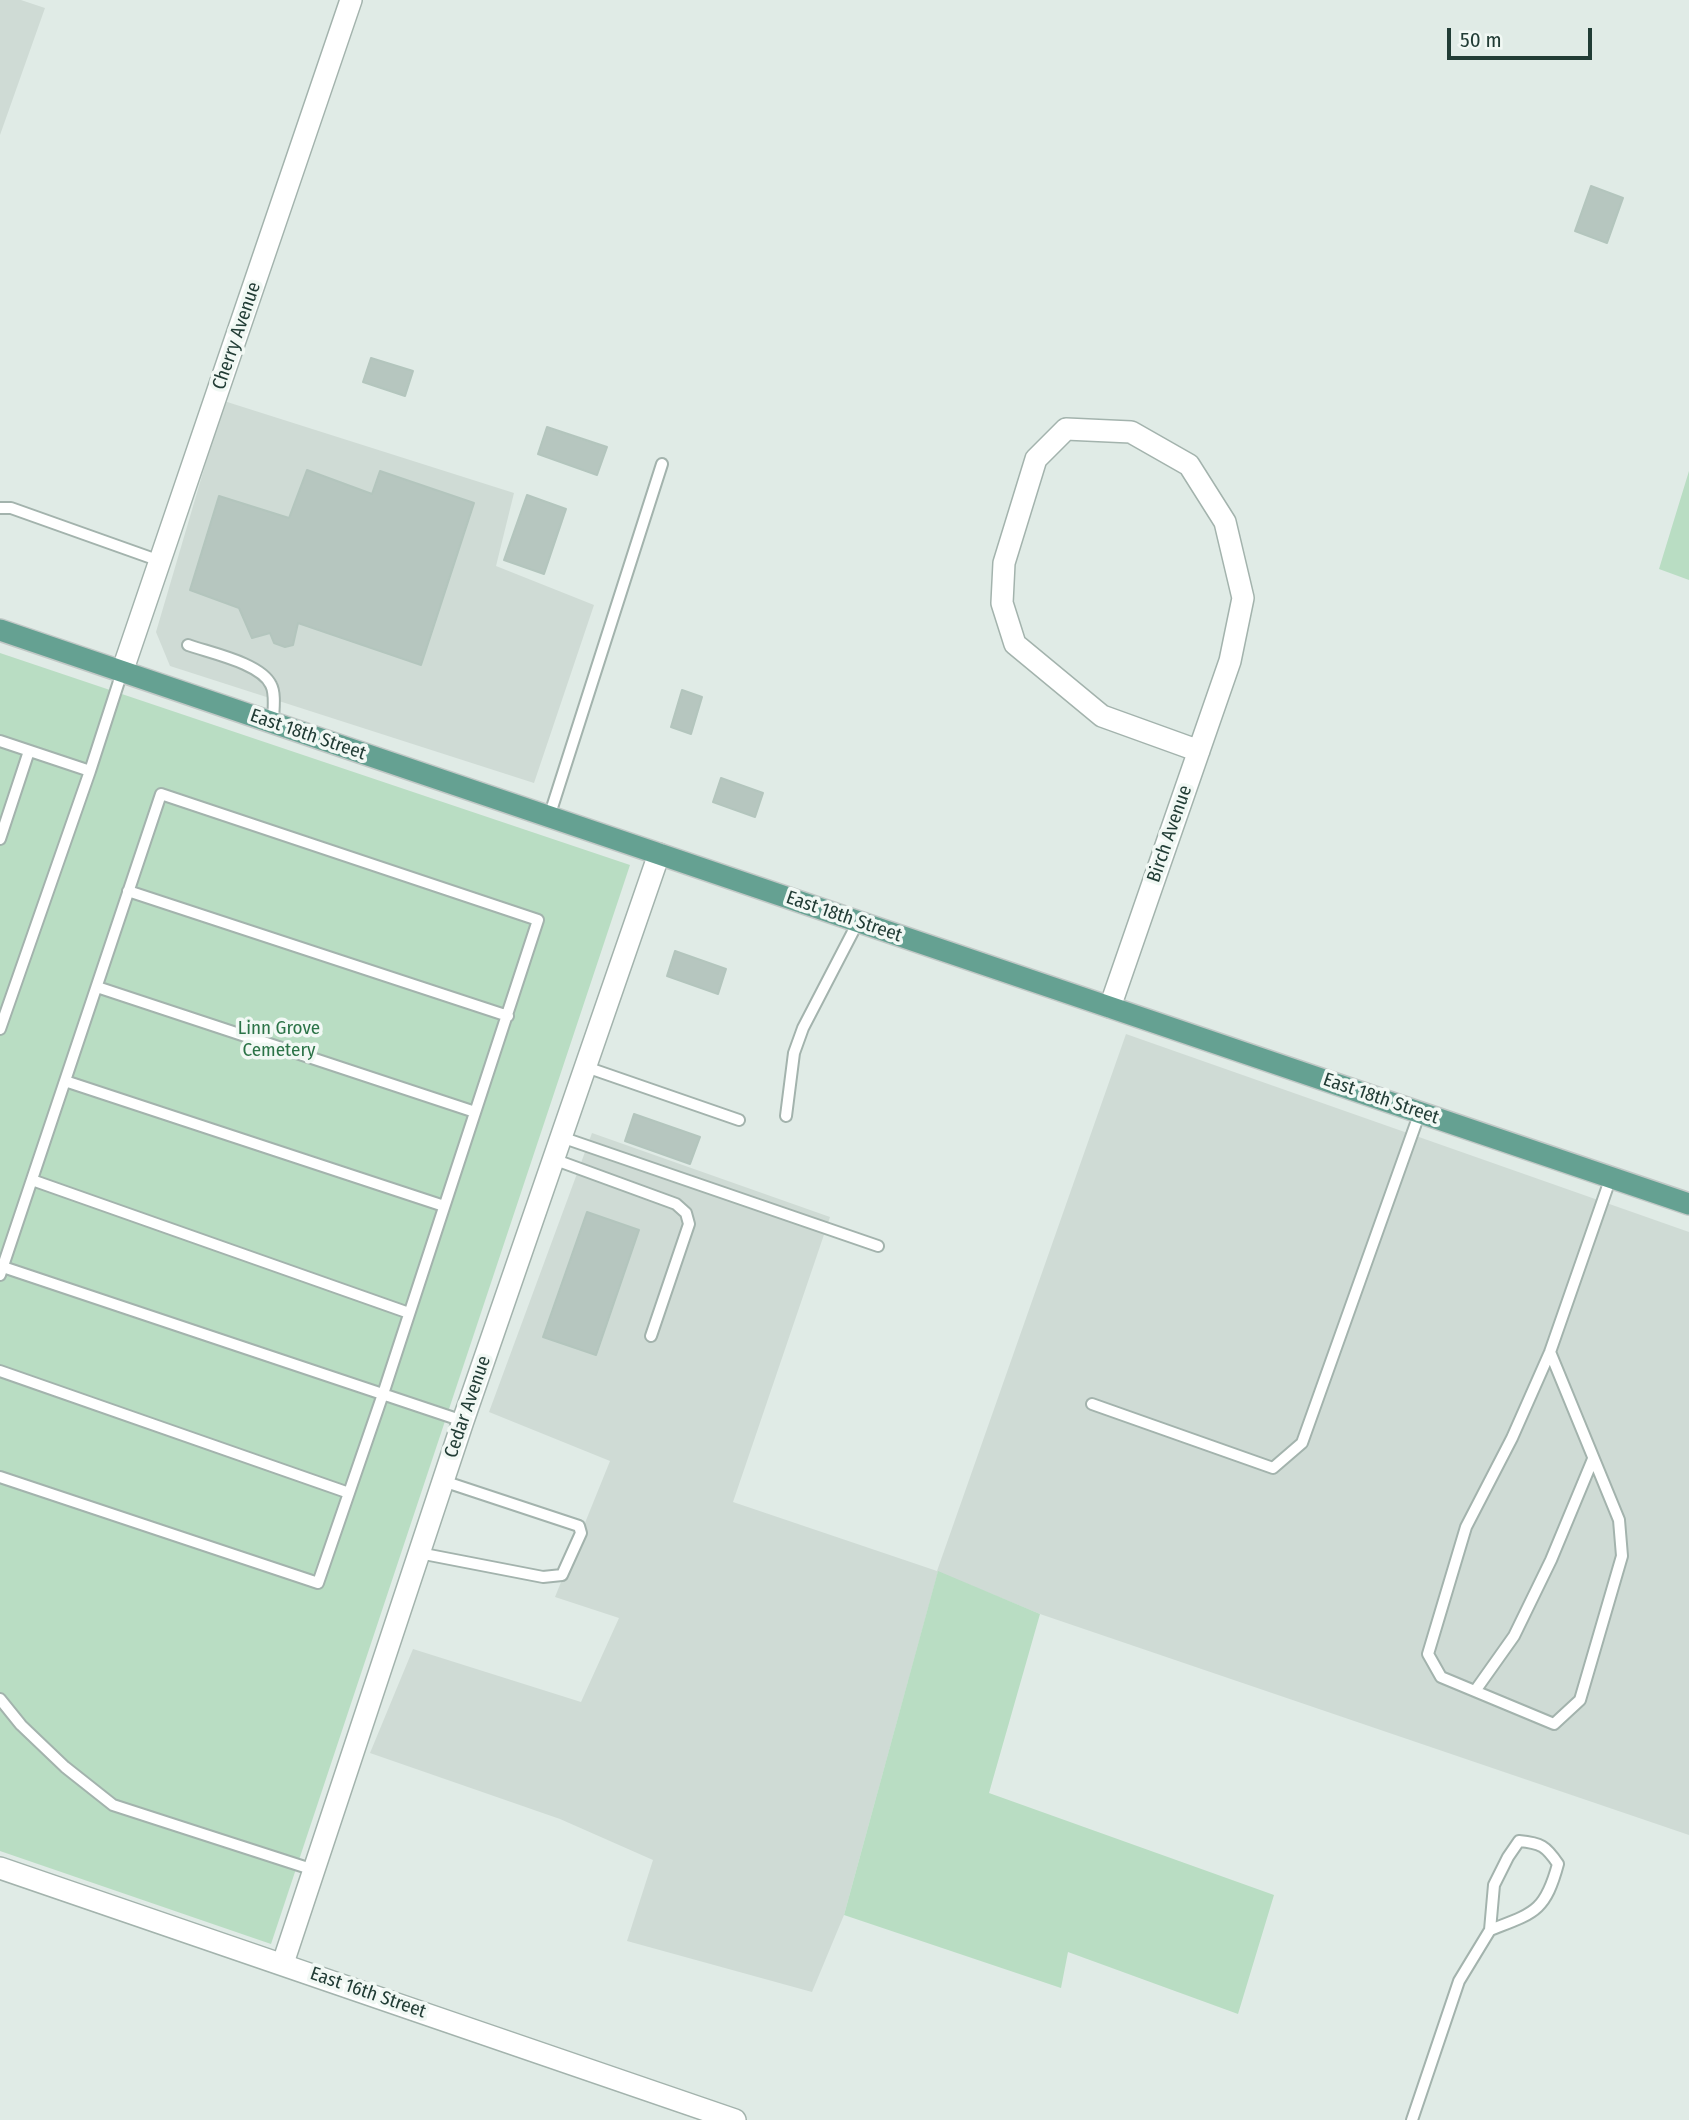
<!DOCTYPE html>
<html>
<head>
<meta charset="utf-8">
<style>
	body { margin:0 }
	#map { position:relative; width:1689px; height:2120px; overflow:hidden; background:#e0ebe6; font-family:"Fira Sans Condensed",sans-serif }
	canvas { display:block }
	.scale { position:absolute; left:1447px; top:28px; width:145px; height:32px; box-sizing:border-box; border:4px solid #213c35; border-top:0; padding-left:9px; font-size:21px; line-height:24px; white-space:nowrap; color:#213c35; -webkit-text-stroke:5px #f1f8f4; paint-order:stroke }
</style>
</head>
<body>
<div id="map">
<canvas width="1689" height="2120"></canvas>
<div class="scale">50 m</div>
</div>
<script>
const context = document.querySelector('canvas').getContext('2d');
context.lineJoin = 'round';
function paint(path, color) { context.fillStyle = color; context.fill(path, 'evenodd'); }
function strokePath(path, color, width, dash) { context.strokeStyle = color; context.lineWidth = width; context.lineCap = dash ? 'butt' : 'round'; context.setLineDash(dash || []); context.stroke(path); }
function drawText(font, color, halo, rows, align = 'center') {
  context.font = font + ' "Fira Sans Condensed",sans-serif'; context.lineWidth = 7; context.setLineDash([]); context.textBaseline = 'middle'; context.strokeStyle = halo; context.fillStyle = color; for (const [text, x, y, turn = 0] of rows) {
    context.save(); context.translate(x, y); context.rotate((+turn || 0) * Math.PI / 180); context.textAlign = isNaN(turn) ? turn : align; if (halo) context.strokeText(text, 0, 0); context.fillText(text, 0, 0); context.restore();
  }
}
const built = new Path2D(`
	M0 0H21L45 8 0 135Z
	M224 401 514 493 496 566 594 605 534 783 170 666 156 632Z
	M1126 1034 1689 1232V1835L1040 1614 938 1572 844 1915 812 1992 627 1941 653 1860 560 1819 370 1753 413 1649 581 1702 619 1618 555 1597 610 1461 489 1412 592 1133 830 1217 733 1502 937 1571Z`);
const green = new Path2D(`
	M1689 471V580L1659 569Z
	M0 653 630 865 271 1944 0 1851Z
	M938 1571 1040 1614 989 1793 1274 1895 1238 2014 1068 1952 1061 1988 844 1915Z`);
const building = new Path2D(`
	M1591 186 1623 198 1607 243 1575 231Z
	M371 358 413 371 405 396 363 382Z
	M547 427 607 447 597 475 538 454Z
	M307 470 372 494 380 471 474 503 421 665 298 623 293 645 285 647 274 643 270 633 252 638 239 608 190 590 219 496 289 518Z
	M527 495 566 509 544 574 504 560Z
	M682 690 702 697 691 734 671 727Z
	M721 778 763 793 755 817 713 802Z
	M675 951 726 969 718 994 667 976Z
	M634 1114 700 1137 690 1164 625 1141Z
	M587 1212 639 1230 596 1355 543 1337Z`);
const service = new Path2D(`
	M0 508H11L160 561
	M188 645C210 653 261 663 271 685 276 694 273 712 273 723
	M0 741 90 771 0 1029
	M90 771 122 672
	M549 817 662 464
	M0 839 29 751
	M128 891 508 1016
	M97 987 475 1112
	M586 1067 739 1120
	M65 1081 444 1206
	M786 1116 794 1053 803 1028 858 922
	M561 1137 878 1246
	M553 1159 676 1204 686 1213 689 1224 651 1336
	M32 1180 409 1313
	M0 1266 463 1421
	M0 1275 161 794 538 920 383 1394 318 1583 0 1477
	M1550 1352 1619 1520 1622 1556 1580 1700 1554 1724 1441 1677 1428 1654 1466 1527 1512 1438 1550 1352 1611 1177
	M0 1371 349 1493
	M1092 1404 1273 1468 1302 1443 1420 1112
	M419 1553 543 1577 562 1575 581 1533 579 1526 443 1481
	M1475 1691 1514 1636 1551 1560 1593 1459
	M0 1699 21 1725 65 1767 113 1805 314 1870
	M1412 2120 1459 1981 1490 1930 1494 1885 1508 1857 1519 1841C1541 1843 1546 1846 1558 1864 1545 1912 1534 1913 1490 1930`);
const minor = new Path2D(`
	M1110 1007 1230 661 1243 598 1225 522 1189 465 1131 432 1066 429 1036 459 1004 563 1002 603 1015 644 1102 716 1199 751
	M283 1963 463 1421 659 854`);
const tertiary = new Path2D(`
	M122 672 351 0
	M0 1868 735 2120`);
const primary = new Path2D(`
	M0 630 1689 1204`);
const streetNames = [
	["Cherry Avenue",237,336,-71],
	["East 18th Street",308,735,19],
	["Birch Avenue",1170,834,-71],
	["East 18th Street",844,917,19],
	["East 18th Street",1381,1099,19],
	["Cedar Avenue",468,1407,-71],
	["East 16th Street",368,1993,19]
];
const parkNames = [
	["Linn Grove",279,1029],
	["Cemetery",279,1051]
];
paint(built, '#cfdbd5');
paint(green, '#b9ddc3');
paint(building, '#b6c6bf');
strokePath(building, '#b3c5bd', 2);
strokePath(service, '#a3b3ad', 14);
strokePath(minor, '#a3b3ad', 24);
strokePath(tertiary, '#a3b3ad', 24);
strokePath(primary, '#c1c8c6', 24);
strokePath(service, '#fff', 10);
strokePath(minor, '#fff', 21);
strokePath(tertiary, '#fff', 21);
strokePath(primary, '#65a192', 21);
drawText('19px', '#213c35', '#f1f8f4', streetNames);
drawText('19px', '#2b7347', '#f1f8f4', parkNames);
</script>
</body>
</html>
